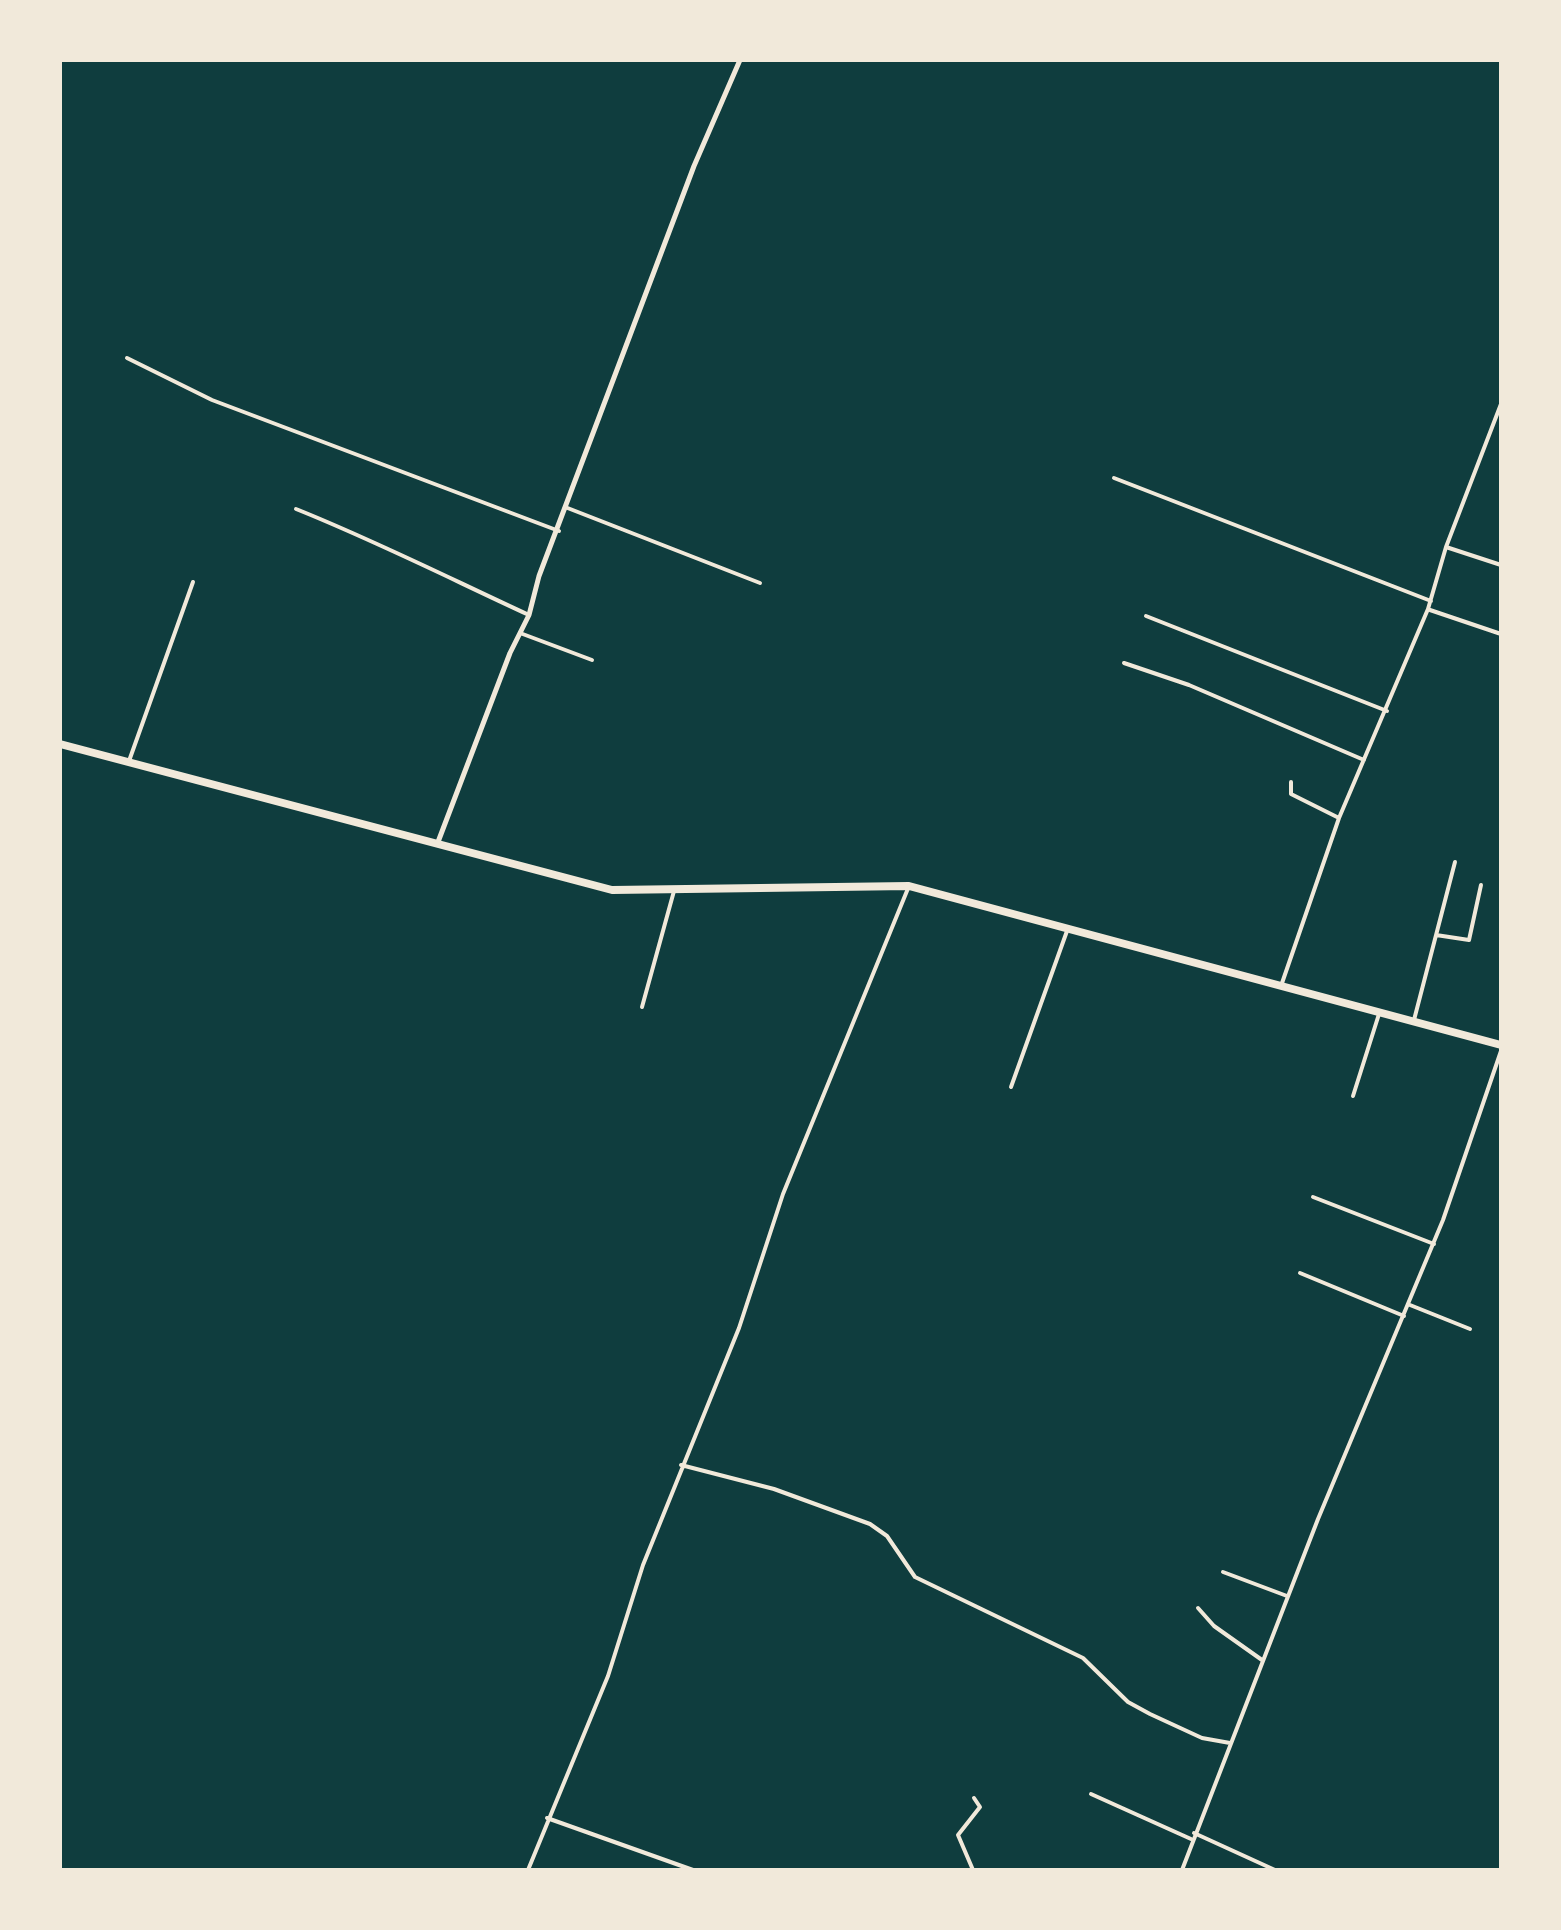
<!DOCTYPE html>
<html>
<head>
<meta charset="utf-8">
<style>
	body { margin:0 }
	#map { position:relative; width:1561px; height:1930px; overflow:hidden; background:#0f3d3e; font-family:Ubuntu,sans-serif }
	canvas { display:block }
	.frame { position:absolute; inset:0; border:62px solid #f1e9da; pointer-events:none }
</style>
</head>
<body>
<div id="map">
<canvas width="1561" height="1930"></canvas>
<div class="frame"></div>
</div>
<script>
const context = document.querySelector('canvas').getContext('2d');
context.lineJoin = 'round';
function strokePath(path, color, width, dash) { context.strokeStyle = color; context.lineWidth = width; context.lineCap = dash ? 'butt' : 'round'; context.setLineDash(dash || []); context.stroke(path); }
const minor = new Path2D(`
	M127 358 212 400 559 531
	M1114 478 1431 601
	M565 507 760 583
	M296 509C376 541 451 579 529 615
	M1446 547 1501 565
	M1430 610 1501 634
	M1146 616 1387 711
	M520 633 592 660
	M1124 663 1189 685 1364 760
	M129 761 193 582
	M1291 782V794L1339 818
	M1436 935 1469 940 1481 885
	M1281 986 1339 818 1428 609 1446 547 1501 404
	M642 1007 674 891
	M1414 1020 1455 862
	M1011 1087 1067 931
	M1353 1096 1379 1014
	M1313 1197 1434 1244
	M1300 1273 1404 1316
	M1410 1305 1470 1329
	M681 1465 774 1489 870 1524 887 1536 915 1577 1083 1658 1128 1702 1150 1714 1202 1738 1230 1743
	M1223 1572 1287 1596
	M1198 1608 1214 1626 1262 1660
	M1091 1794 1191 1839
	M547 1818 693 1870
	M1194 1833 1275 1870
	M528 1870 608 1676 643 1565 739 1328 783 1194 909 886
	M973 1870 958 1835 980 1807 974 1798
	M1182 1870 1318 1519 1443 1220 1501 1051`);
const tertiary = new Path2D(`
	M438 842 510 653 529 615 539 576 694 166 740 60`);
const trunk = new Path2D(`
	M60 744 612 890 909 886 1501 1045`);
strokePath(minor, '#f1e9da', 4);
strokePath(tertiary, '#f1e9da', 5);
strokePath(trunk, '#f1e9da', 8);
</script>
</body>
</html>
